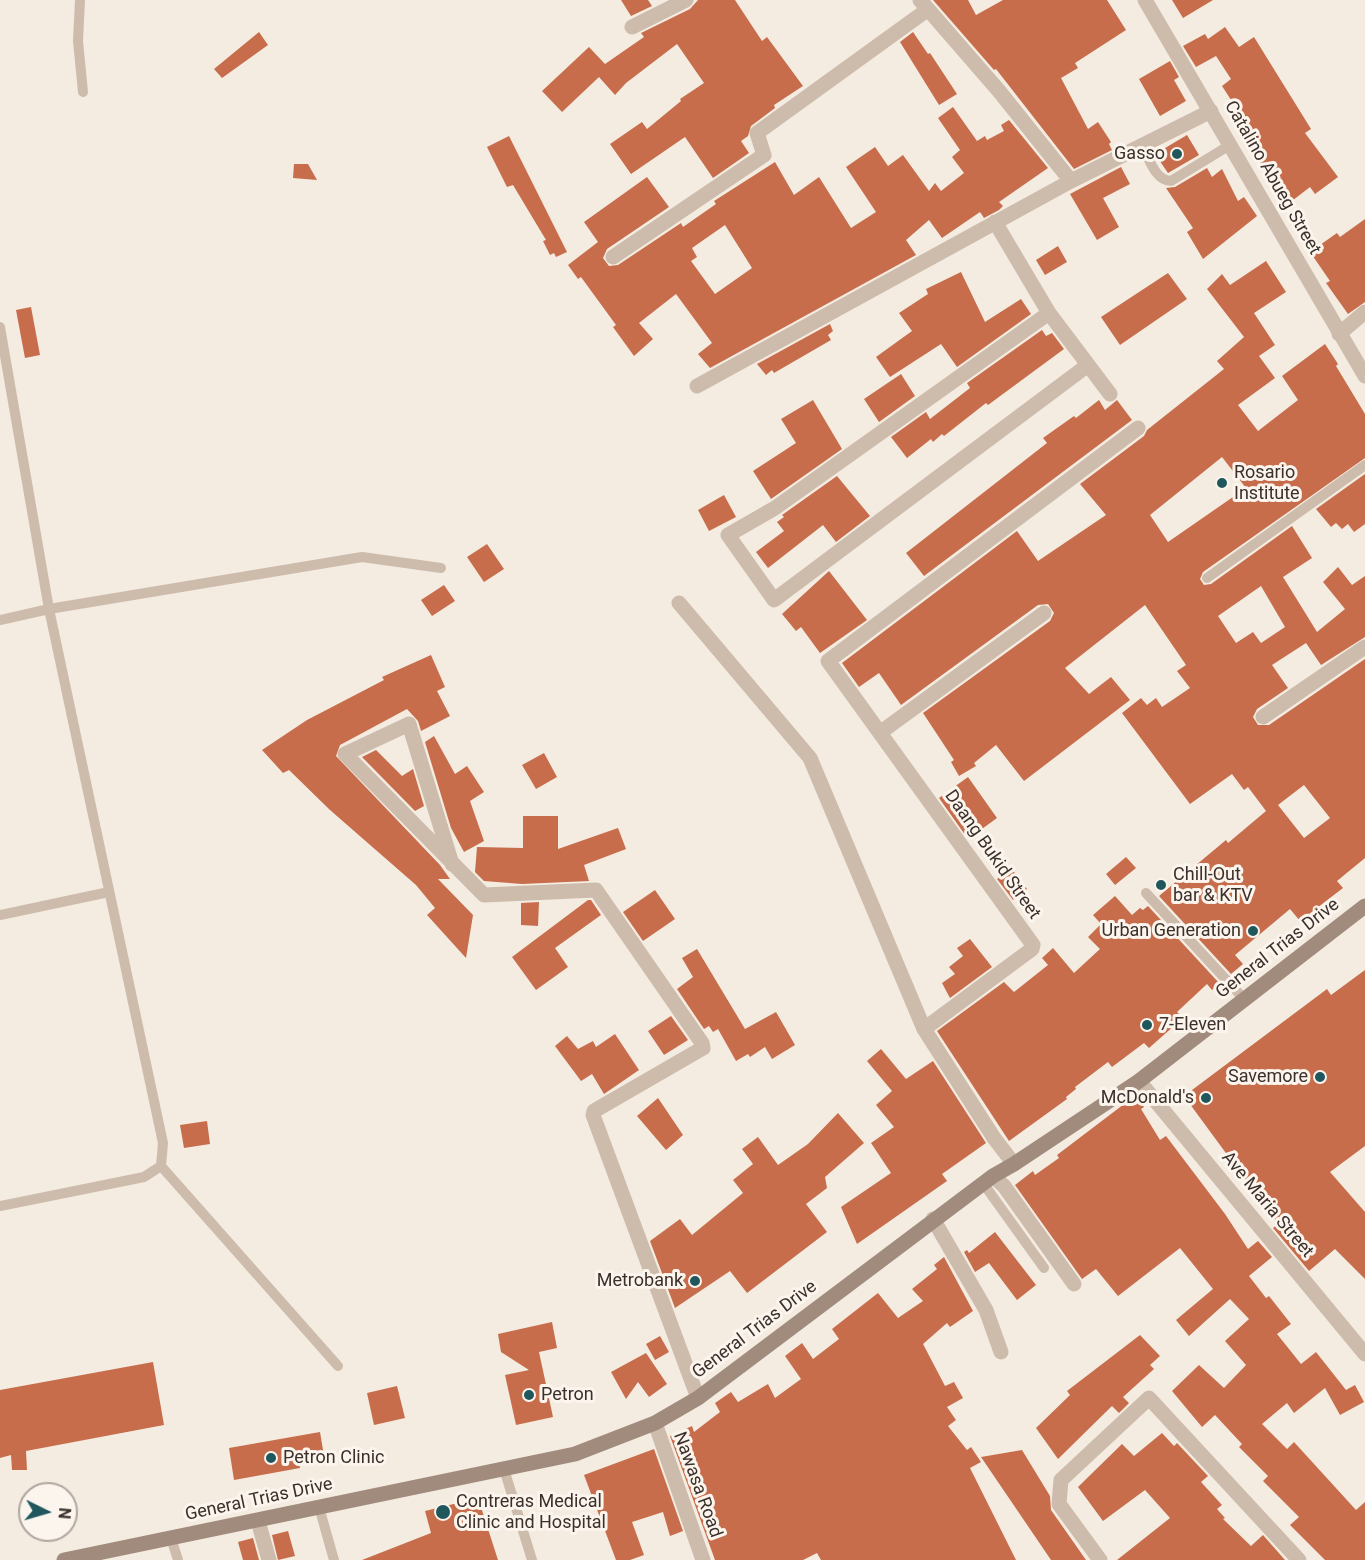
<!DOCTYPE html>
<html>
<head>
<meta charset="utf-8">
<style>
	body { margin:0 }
	#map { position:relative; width:1365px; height:1560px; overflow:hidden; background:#f4ebe1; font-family:Roboto,sans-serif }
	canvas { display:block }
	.north { position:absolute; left:18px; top:1482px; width:60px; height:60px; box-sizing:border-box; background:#fbf5ed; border:2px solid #aea69f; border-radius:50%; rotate:95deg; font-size:16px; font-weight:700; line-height:24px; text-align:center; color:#3b302b }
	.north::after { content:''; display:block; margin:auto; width:21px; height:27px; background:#1f575d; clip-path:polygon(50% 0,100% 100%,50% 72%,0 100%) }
</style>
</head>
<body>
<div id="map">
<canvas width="1365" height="1560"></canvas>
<div class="north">N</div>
</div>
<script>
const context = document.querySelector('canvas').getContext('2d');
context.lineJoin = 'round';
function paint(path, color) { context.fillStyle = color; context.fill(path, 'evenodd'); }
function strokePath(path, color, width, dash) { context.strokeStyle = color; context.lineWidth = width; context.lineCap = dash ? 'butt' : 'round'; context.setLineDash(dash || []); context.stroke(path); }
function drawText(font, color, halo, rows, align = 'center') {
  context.font = font + ' Roboto,sans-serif'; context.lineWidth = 6; context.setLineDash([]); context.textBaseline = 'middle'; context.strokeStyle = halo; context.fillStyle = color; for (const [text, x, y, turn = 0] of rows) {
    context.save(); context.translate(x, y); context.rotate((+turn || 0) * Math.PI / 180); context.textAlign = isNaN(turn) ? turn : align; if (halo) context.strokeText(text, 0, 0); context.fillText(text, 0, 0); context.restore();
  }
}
const building = new Path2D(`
	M621 0H648L652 6 631 16Z
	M698 0H735L762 41 767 37 803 86 774 105 775 108 751 126 748 136 741 141 749 153 713 178 685 137 631 174 610 144 642 122 647 129 681 101 680 99 704 83 677 44 626 83 615 95 599 77 562 112 542 91 589 47 605 64 644 37 641 33 690 9Z
	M933 0H968L976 15 1003 0H1107L1126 30 1075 63 1078 68 1061 78 1088 129 1098 122 1111 142 1109 144 1112 150 1074 169 996 69 994 70Z
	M1172 0H1213L1183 18Z
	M1225 27 1239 47 1254 37 1311 129 1305 133 1338 177 1315 194 1310 187 1288 204 1261 165 1242 130 1248 126 1222 86 1231 79 1216 56 1196 67 1183 46 1205 34 1208 39Z
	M259 32 268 45 222 78 214 69Z
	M913 32 928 54 930 53 957 94 939 105 900 42Z
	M1170 61 1179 77 1174 80 1186 101 1160 116 1139 79Z
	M953 107 977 141 985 136 987 140 1004 131 1001 125 1009 120 1048 168 999 202 1003 206 999 210 984 218 980 212 942 238 929 220 906 240 916 255 710 368 698 354 712 343 676 294 639 323 653 339 634 356 613 327 616 325 581 277 578 279 568 265 598 242 584 222 647 177 669 207 607 249 603 258 609 266 618 265 681 223 683 227 716 204 714 201 775 162 794 195 819 177 851 228 876 212 846 167 875 147 888 166 903 155 929 191 935 183 941 191 964 173 952 157 960 150 938 118ZM725 225 752 268 715 294 691 261 697 257 692 248Z
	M1187 135 1199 155 1168 173 1155 154Z
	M509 136 567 252 556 257 554 253 550 255 543 241 546 240 513 185 507 187 487 147Z
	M294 164H308L317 180 293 178Z
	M1121 167 1130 184 1103 198 1119 227 1097 240 1070 194Z
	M1207 168 1212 177 1222 169 1238 201 1244 197 1257 216 1203 259 1187 232 1193 228 1166 188 1175 187Z
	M1365 219V302L1348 314 1326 283 1330 281 1310 252 1337 233 1340 237Z
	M1058 246 1067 262 1045 275 1036 260Z
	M1266 261 1286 292 1254 313 1275 345 1259 356 1275 378 1238 405 1258 431 1298 400 1282 376 1325 344 1338 364 1336 366 1365 414V458L1203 572 1200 579 1204 585 1211 584 1292 526 1312 558 1283 577 1317 632 1345 609 1323 582 1338 567 1352 585 1365 576V637L1321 665 1306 643 1272 665 1288 688 1257 709 1253 717 1258 725H1269L1365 659V858L1337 881 1343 888 1300 921 1290 909 1235 955 1243 964 1231 974 1159 896 1226 840 1228 843 1266 811 1248 787 1244 790 1232 774 1190 804 1122 713 1141 698 1147 705 1156 698 1162 707 1190 688 1177 671 1186 665 1145 605 1065 668 1089 694 1111 677 1130 700 1024 781 996 745 974 763 976 766 959 776 951 762 954 760 923 713 1050 621 1054 613 1048 604 1038 605 901 705 879 673 859 687 842 663 1017 531 1038 561 1106 515 1080 484 1144 436 1147 430 1224 369 1217 361 1244 337 1207 289 1222 274 1230 285ZM1222 457 1246 488 1168 542 1150 515ZM1261 586 1285 627 1261 643 1253 632 1236 643 1218 616ZM1304 785 1330 818 1304 838 1278 805Z
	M961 272 985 322 1021 299 1031 314 957 367 941 344 890 377 876 357 912 331 899 313 928 294 926 289Z
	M1168 273 1187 299 1120 345 1101 317Z
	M31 307 40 355 25 358 16 310Z
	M830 324 833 331 828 335 831 340 774 373 772 370 766 375 757 364Z
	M1042 330 1046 336 1052 333 1064 349 988 405 986 403 944 436 942 434 933 442 931 439 907 458 891 437 926 412 930 419 970 388 967 383Z
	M901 374 915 396 879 422 864 399Z
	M813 400 842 449 771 499 753 471 796 443 781 419Z
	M1099 400 1105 410 1117 400 1132 420 924 576 906 553 1047 443 1043 438 1074 416 1076 418Z
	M1365 474V524L1354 532 1348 524 1342 529 1336 523 1331 527 1316 509Z
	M837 476 870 516 836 542 823 525 768 568 756 552 784 531 777 522 784 517 782 515Z
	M724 495 736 517 709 531 698 510Z
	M487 544 504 569 484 582 467 557Z
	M829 571 867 620 820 653 801 627 796 631 782 614Z
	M444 585 455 601 432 616 421 600Z
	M431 655 445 687 437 691 450 716 421 731 418 721 407 709 340 745 336 756 440 865 450 879H438L473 915 466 958 427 915 435 908 416 885 330 810 289 770 283 773 262 750 307 720 384 680 382 677Z
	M434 736 455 774 467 766 484 792 470 801 484 841 464 852 451 828 425 742Z
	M376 750 402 776 413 769 424 806 415 811 362 757Z
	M544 753 557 777 536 789 522 765Z
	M968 777 997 818 968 839 939 798Z
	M523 816H558V849L618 828 626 849 584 865 589 881 522 884 484 881 475 872 477 847 523 848Z
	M1126 857 1136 868 1115 885 1106 874Z
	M1011 868 1027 889 1013 900 997 879Z
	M655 890 675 919 643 941 623 912Z
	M1115 896 1132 915 1140 908 1143 910 1148 906 1220 984 1212 990 1207 984 1177 1012 1183 1018 1149 1048 1144 1043 1112 1067 1108 1062 1075 1087 1076 1089 1066 1097 1067 1099 1009 1141 937 1031 1004 982 1014 992 1048 965 1042 958 1053 948 1074 973 1100 949 1088 937 1101 924 1093 915Z
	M588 900H591L601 915 555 948 568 967 536 990 512 957Z
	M539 902 538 926 521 925V903Z
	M970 939 992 967 950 998 942 983 955 974 949 967 963 956 957 948Z
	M697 949 745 1029 776 1012 795 1045 772 1059 765 1047 750 1057 748 1054 736 1061 718 1029 713 1032 709 1026 704 1029 677 989 693 977 682 958Z
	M1365 970V1146L1330 1172 1365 1212V1279L1335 1249 1309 1271 1273 1228 1278 1224 1184 1096 1327 989 1331 995Z
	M671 1016 688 1040 664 1055 648 1031Z
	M615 1034 639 1070 604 1094 592 1074 581 1081 555 1046 567 1036 578 1049 593 1041 596 1047Z
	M881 1049 906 1079 933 1061 986 1143 942 1174 947 1181 857 1244 841 1207 891 1173 871 1143 894 1127 876 1105 892 1091 867 1061Z
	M1136 1095 1144 1107 1141 1109 1160 1140 1166 1136 1225 1214 1248 1249 1258 1241 1272 1257 1249 1276 1266 1298 1269 1296 1291 1324 1277 1334 1301 1364 1316 1352 1346 1390 1355 1385 1364 1402 1340 1415 1325 1388 1294 1413 1287 1403 1262 1424 1287 1449 1294 1442 1356 1510 1365 1502V1560H1325L1290 1525 1299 1517 1263 1481 1268 1476 1239 1447 1242 1444 1215 1415 1202 1427 1172 1391 1199 1365 1224 1388 1246 1365 1225 1341 1249 1319 1230 1299 1189 1336 1176 1320 1213 1289 1180 1248 1118 1296 1096 1269 1082 1279 1015 1185 1033 1171 1035 1175 1059 1158 1057 1155Z
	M658 1098 683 1135 666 1150 637 1116Z
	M838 1113 864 1143 825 1177 827 1188 806 1204 827 1232 747 1293 730 1271 675 1308 650 1241 680 1219 692 1235 743 1193 733 1180 753 1164 742 1149 758 1137 778 1165 808 1144Z
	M207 1121 210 1144 184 1148 180 1125Z
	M995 1232 1036 1285 1017 1300 989 1263 975 1272 964 1252 967 1250 969 1253Z
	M944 1257 973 1311 950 1327 947 1323 923 1344 945 1386 954 1382 963 1398 947 1407 956 1420 948 1426 967 1450 971 1447 981 1462 970 1468 1016 1560H821L817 1553 803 1560H715L670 1436 692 1426 694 1432 720 1412 715 1403 731 1392 738 1402 768 1384 775 1398 801 1379 785 1356 802 1343 813 1359 839 1339 832 1329 878 1293 898 1318 923 1301 912 1289 937 1269 934 1265Z
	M552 1322 557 1348 539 1352 553 1417 516 1425 505 1375 529 1370 501 1352 498 1334Z
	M1140 1335 1160 1356 1150 1365 1154 1369 1123 1397 1129 1403 1119 1413 1112 1406 1058 1459 1036 1428 1070 1395 1067 1391Z
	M660 1336 669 1352 655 1360 646 1344Z
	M646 1353 667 1384 649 1397 638 1382 626 1399 611 1372Z
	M153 1362 164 1425 26 1451 27 1470H12L11 1455 0 1458V1390Z
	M397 1386 405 1418 374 1425 367 1393Z
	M320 1432 324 1456 299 1461 300 1468 234 1480 229 1448Z
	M1162 1433 1174 1446 1177 1443 1208 1476 1201 1482 1222 1505 1217 1509 1225 1518 1223 1519 1251 1546 1263 1535 1285 1560H1117L1170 1518 1145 1490 1103 1521 1078 1487 1122 1444 1134 1456Z
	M654 1449 683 1531 670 1536 663 1512 632 1522 644 1555 630 1560H616L584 1475Z
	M1022 1450 1050 1496 1051 1510 1086 1560H1051L981 1457Z
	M478 1498 498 1560H362L431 1533 425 1511Z
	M288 1531 295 1556 278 1560 272 1535Z
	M253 1538 259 1560H243L238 1542Z`);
const service = new Path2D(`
	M80 0 78 41 83 92
	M1142 145C1149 158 1155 181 1171 181L1230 145
	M0 327 49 609 163 1143 161 1166 144 1177 0 1206
	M1207 578 1365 465
	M0 620 49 609 362 557 441 568
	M1146 893 1244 999
	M0 915 109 892
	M161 1166 338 1366
	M983 1183 1044 1268
	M504 1469 532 1560
	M319 1507 334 1560
	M171 1538 178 1560`);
const minor = new Path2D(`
	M920 0 999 91 1071 181
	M632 27 686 0
	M995 222 1049 313 775 508 728 535 774 600 1088 365
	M613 257 764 155 757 133 927 10
	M1049 313 1110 394
	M1339 334 1365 312
	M697 386 1071 181 1211 111
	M679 603 810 758 924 1029
	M1263 717 1365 647
	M881 732 1044 613
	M452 864 409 724 345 754 484 895 596 890 702 1043 703 1048 594 1111 593 1115 698 1398
	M1139 1081 1365 1354
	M1014 1164 994 1138 924 1029 1032 949 1033 945 828 661 1138 428
	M993 1176 1004 1186 1074 1284
	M933 1219 986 1310 1001 1352
	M258 1521 269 1560
	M1100 1560 1059 1504 1061 1480 1149 1398 1299 1560`);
const tertiary = new Path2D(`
	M1145 0 1365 376
	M655 1423 703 1560`);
const secondary = new Path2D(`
	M64 1560 575 1454 655 1423 698 1398 993 1176 1014 1164 1139 1081 1365 906`);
const markers = [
	[1177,154,6,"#1f575d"],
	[1222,483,6,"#1f575d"],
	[1161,885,6,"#1f575d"],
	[1253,931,6,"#1f575d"],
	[1147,1025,6,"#1f575d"],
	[1320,1077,6,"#1f575d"],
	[1206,1098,6,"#1f575d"],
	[695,1281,6,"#1f575d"],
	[529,1395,6,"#1f575d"],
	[271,1458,6,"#1f575d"],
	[443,1512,8,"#1f575d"]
];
const poiNames = [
	["Gasso",1165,154,"right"],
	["Rosario",1234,473],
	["Institute",1234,494],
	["Chill-Out",1173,875],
	["bar & KTV",1173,896],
	["Urban Generation",1241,931,"right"],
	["7-Eleven",1159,1025],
	["Savemore",1308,1077,"right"],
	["McDonald's",1194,1098,"right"],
	["Metrobank",683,1281,"right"],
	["Petron",541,1395],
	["Petron Clinic",283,1458],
	["Contreras Medical",456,1502],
	["Clinic and Hospital",456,1523]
];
const streetNames = [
	["Catalino Abueg Street",1272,178,60],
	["Daang Bukid Street",992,855,55],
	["General Trias Drive",1278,949,-38],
	["Ave Maria Street",1267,1205,50],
	["General Trias Drive",755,1330,-37],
	["Nawasa Road",697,1485,70],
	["General Trias Drive",259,1500,-12]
];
paint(building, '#c76d4b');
strokePath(service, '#cdbcac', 10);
strokePath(minor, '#cdbcac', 15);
strokePath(tertiary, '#cdbcac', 15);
strokePath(secondary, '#a18b7d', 15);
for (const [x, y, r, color] of markers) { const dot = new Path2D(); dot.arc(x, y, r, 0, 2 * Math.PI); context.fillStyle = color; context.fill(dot); strokePath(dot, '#fbf5ed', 2); }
drawText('18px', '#3b302b', '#fbf5ed', poiNames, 'left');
drawText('18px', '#3b302b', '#fbf5ed', streetNames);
</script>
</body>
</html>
